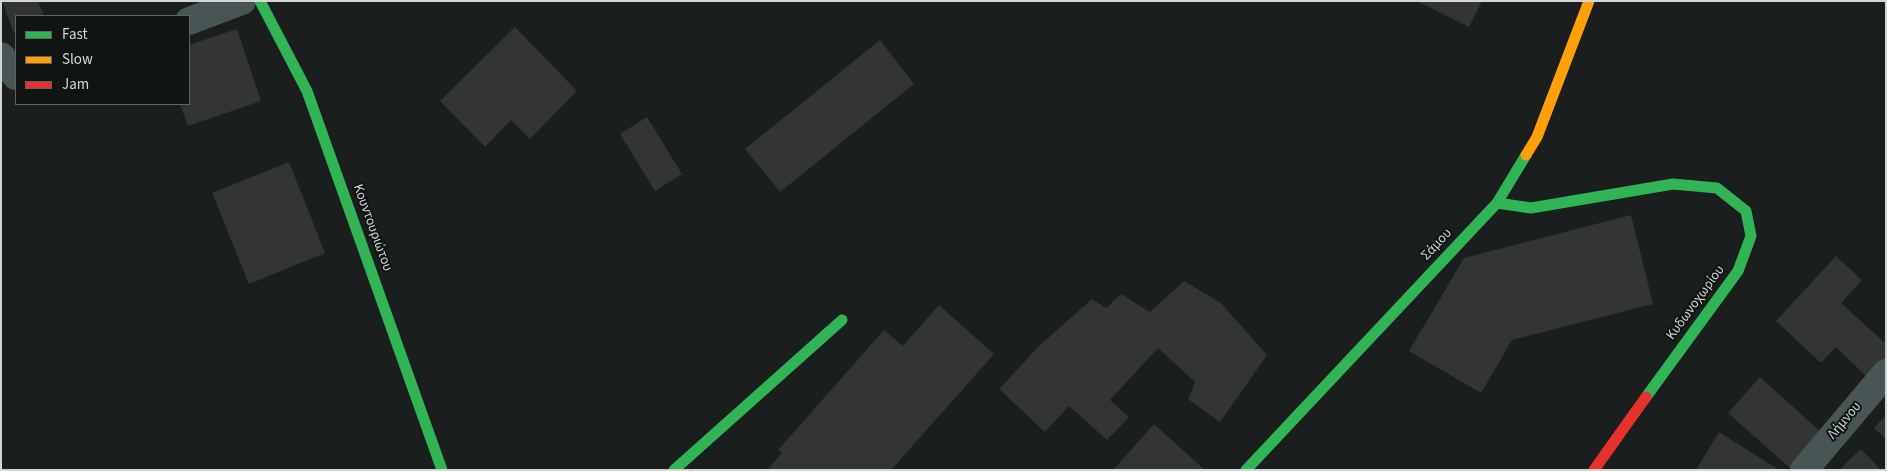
<!DOCTYPE html>
<html>
<head>
<meta charset="utf-8">
<style>
	body { margin:0 }
	#map { position:relative; width:1887px; height:471px; overflow:hidden; background:#1a1e1c; font-family:"Source Sans 3",sans-serif }
	canvas { display:block }
	.frame { position:absolute; inset:0; border:2px solid #d2d6d4; pointer-events:none }
	.legend { position:absolute; left:15px; top:15px; width:175px; height:90px; box-sizing:border-box; background:#101513; border:1px solid #5e6260; margin:0; padding:6px 9px; list-style:none; font-size:15px; color:#d2d6d4 }
	.legend li { display:flex; align-items:center; gap:10px; height:25px }
	.legend b { width:25px; border:1px solid #5e6260 }
</style>
</head>
<body>
<div id="map">
<canvas width="1887" height="471"></canvas>
<div class="frame"></div>
<ul class="legend">
<li><b style="height:6px;background:#30b455"></b>Fast</li>
<li><b style="height:6px;background:#ff9f0a"></b>Slow</li>
<li><b style="height:6px;background:#e5322d"></b>Jam</li>
</ul>
</div>
<script>
const context = document.querySelector('canvas').getContext('2d');
context.lineJoin = 'round';
function paint(path, color) { context.fillStyle = color; context.fill(path, 'evenodd'); }
function strokePath(path, color, width, dash) { context.strokeStyle = color; context.lineWidth = width; context.lineCap = dash ? 'butt' : 'round'; context.setLineDash(dash || []); context.stroke(path); }
function drawText(font, color, halo, rows, align = 'center') {
  context.font = font + ' "Source Sans 3",sans-serif'; context.lineWidth = 4; context.setLineDash([]); context.textBaseline = 'middle'; context.strokeStyle = halo; context.fillStyle = color; for (const [text, x, y, turn = 0] of rows) {
    context.save(); context.translate(x, y); context.rotate((+turn || 0) * Math.PI / 180); context.textAlign = isNaN(turn) ? turn : align; if (halo) context.strokeText(text, 0, 0); context.fillText(text, 0, 0); context.restore();
  }
}
const building = new Path2D(`
	M2 1H38L44 16H16V32L14 33Z
	M1417 1H1482L1469 27Z
	M515 27 577 91 530 139 511 120 485 147 440 101Z
	M237 29 261 101 188 126 180 104H189V45Z
	M880 40 914 84 780 192 745 149Z
	M647 117 682 174 655 191 620 134Z
	M289 162 325 253 249 284 212 193Z
	M1631 215 1653 304 1512 340 1481 393 1409 351 1464 258Z
	M1836 256 1862 280 1841 303 1886 344V361L1869 379 1836 347 1821 363 1776 321Z
	M1184 281 1221 303 1267 355 1220 422 1188 399 1195 382 1158 348 1110 400 1129 417 1107 440 1069 406 1045 432 999 389 1039 346 1092 299 1106 308 1121 294 1150 312Z
	M939 305 994 354 891 470H767L782 453 778 450 884 330 903 346Z
	M1760 377 1823 434 1792 470 1728 413Z
	M1886 415V439L1874 428Z
	M1154 424 1205 470H1113Z
	M1719 432 1779 470H1696Z
	M1861 449 1881 470H1839Z`);
const street = new Path2D(`
	M189 21 242 1
	M1 56 16 76
	M1804 470 1886 373`);
const fast = new Path2D(`
	M260 1 307 91 442 470
	M1497 203 1531 208 1673 184 1717 188 1746 211 1751 236 1738 271 1646 397
	M674 470 842 320
	M1246 470 1497 203 1526 155`);
const slow = new Path2D(`
	M1526 155 1537 137 1589 1`);
const jam = new Path2D(`
	M1594 470 1646 397`);
const streetNames = [
	["Κουντουριώτου",372,228,70],
	["Σάμου",1437,245,-47],
	["Κυδωνοχωρίου",1696,303,-54],
	["Λήμνου",1845,421,-50]
];
paint(building, '#323533');
strokePath(street, '#475655', 28);
strokePath(fast, '#30b455', 11);
strokePath(slow, '#ff9f0a', 11);
strokePath(jam, '#e5322d', 11);
drawText('14px', '#d2d6d4', '#101513', streetNames);
</script>
</body>
</html>
